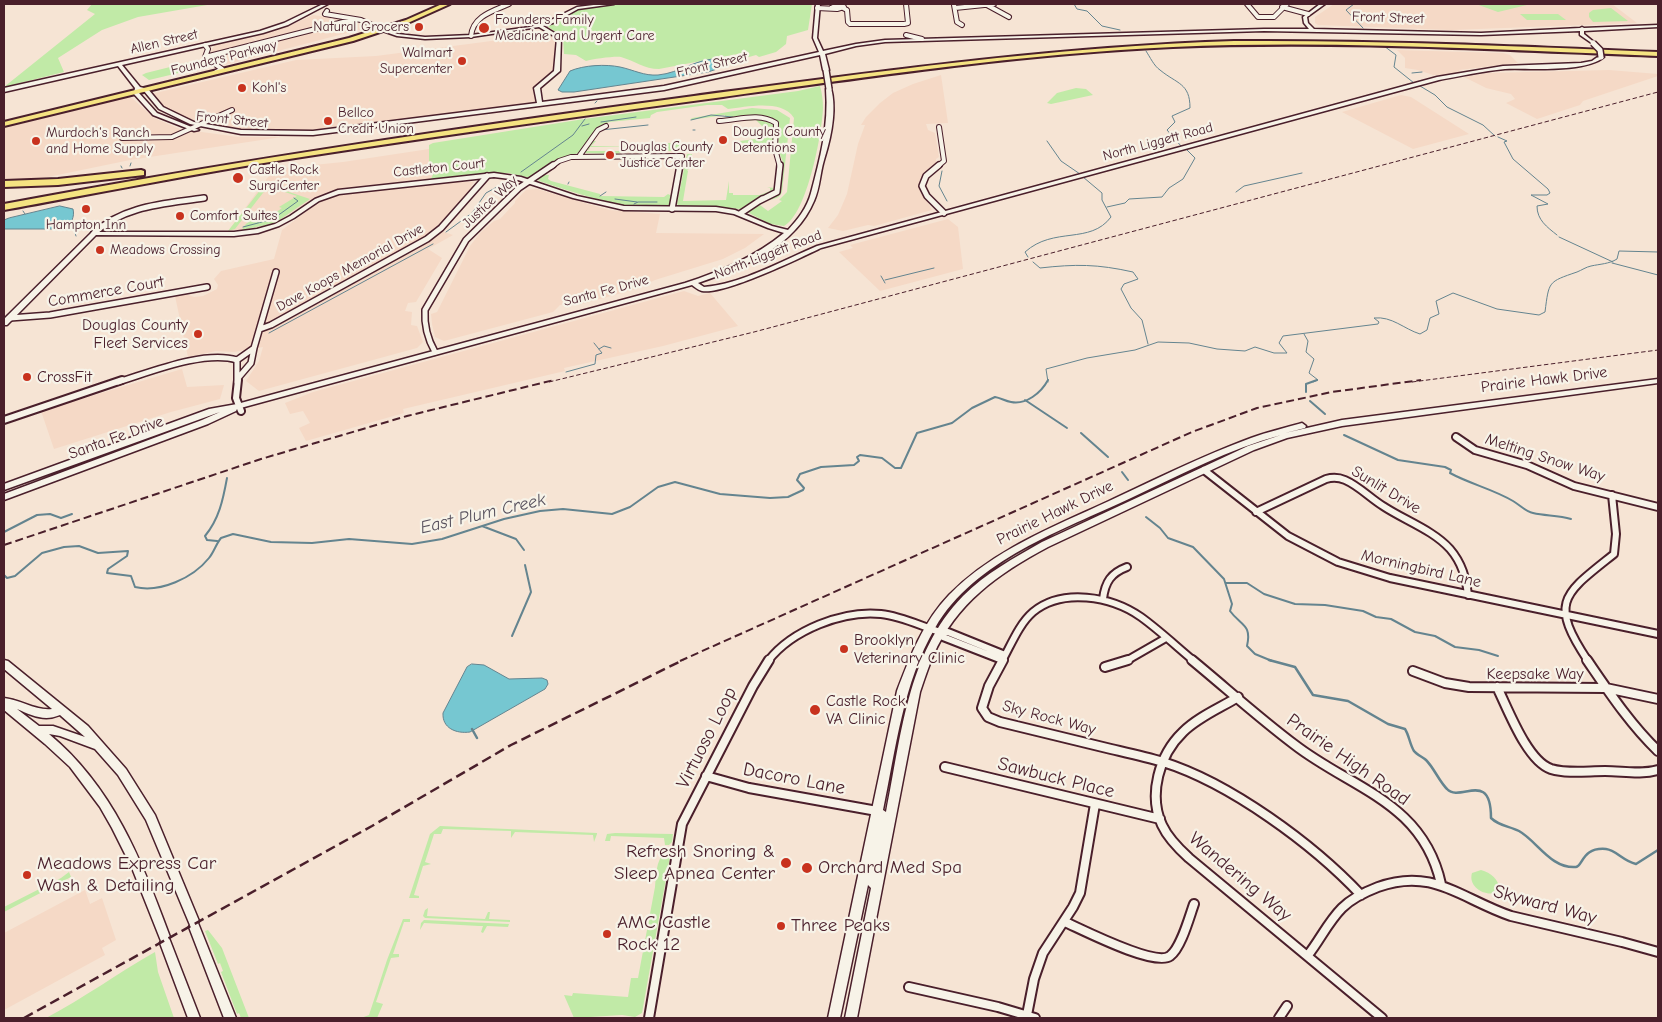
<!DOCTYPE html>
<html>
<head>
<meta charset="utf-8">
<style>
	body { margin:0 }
	#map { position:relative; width:1662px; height:1022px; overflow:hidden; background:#f6e4d4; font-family:"Comic Neue",sans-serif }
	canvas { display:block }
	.frame { position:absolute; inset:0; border:5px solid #4a1f2b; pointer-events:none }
</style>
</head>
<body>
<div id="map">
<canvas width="1662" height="1022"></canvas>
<div class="frame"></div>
</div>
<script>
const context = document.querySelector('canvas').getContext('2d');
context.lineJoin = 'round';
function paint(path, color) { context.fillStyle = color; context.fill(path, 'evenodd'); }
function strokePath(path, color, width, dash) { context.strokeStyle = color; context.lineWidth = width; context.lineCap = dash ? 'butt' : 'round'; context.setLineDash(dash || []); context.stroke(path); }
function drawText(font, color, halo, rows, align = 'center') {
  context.font = font + ' "Comic Neue",sans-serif'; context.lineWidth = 4.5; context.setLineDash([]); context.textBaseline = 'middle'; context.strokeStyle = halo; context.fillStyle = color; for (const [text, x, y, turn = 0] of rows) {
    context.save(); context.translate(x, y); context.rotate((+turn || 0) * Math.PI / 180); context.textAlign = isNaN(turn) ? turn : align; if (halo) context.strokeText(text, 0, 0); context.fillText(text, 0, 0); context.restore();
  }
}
const built = new Path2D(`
	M1334 4H1612L1637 23 1452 30 1318 25 1315 23V17Z
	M313 15 348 20 259 43 253 36 287 27Z
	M352 21 370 27 224 65 210 58V53L215 44 252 37 260 46Z
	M553 33 557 35V67L549 76 537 84 534 92 536 102 329 130 289 132 238 130 205 125 176 115 163 107 151 94 296 60 376 56Z
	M1397 50 1503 53 1510 55 1518 63 1459 70 1461 73 1446 75H1433L1418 70 1405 68V58Z
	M1609 70 1658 74V76L1583 101 1580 105 1537 119 1506 103 1515 99 1511 94 1486 88 1464 77 1488 73Z
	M941 75 948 123 926 124 928 130 935 133 939 157 936 159V164L922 176 919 186 932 210 874 226 868 225 843 231 828 228 838 215 847 194 858 144 865 125H861L866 117 880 103 893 93 913 84Z
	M1401 95 1411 97 1469 134 1413 149 1342 112Z
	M123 97 132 98 154 118 180 129 238 137H281L130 160 43 178 4 181V126Z
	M429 149V169L434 172 431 179 342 188 314 198 275 223 252 229 228 231 274 169 343 162Z
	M453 182H474L471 186 482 187 441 231 453 235 428 249 442 258 416 302 408 303 405 311 412 312 411 325 417 326 423 342 417 348 259 391 246 381 259 361 263 347 234 352 216 351 188 357 175 296 186 294 194 297 203 296 217 289 218 285 214 279 221 271 274 259 282 230 316 204 329 197 350 192Z
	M537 189 609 210 660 214 656 233 764 234 745 248 723 259 655 280 636 289 578 305 569 303 560 305 553 312 444 341 435 337 432 324 431 314 437 312 470 246 481 232 494 221 500 219 515 203V201L526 190Z
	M948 219 958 227 963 269 880 291 839 252 853 248 850 245Z
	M684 291 698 296 710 293 738 326 663 346 564 368 565 371 403 409 404 413 306 441 299 428 310 423 303 411 290 414 285 403 313 392Z
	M182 369 187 387 224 385 220 399 171 412 54 449 41 411Z
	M85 890 90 904 102 898 116 940 102 948 105 955 4 1010V933Z`);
const green = new Path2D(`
	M92 4H213L138 17 102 30 58 58 64 72 4 87 95 14 87 10Z
	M626 4H812L808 30 787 36 786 44 776 52 759 57 756 55 749 57 743 53 659 69C644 69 635 61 621 57 615 56 593 59 586 61L576 55 564 54 563 37 547 26 582 8Z
	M1476 4H1531L1498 12Z
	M1611 8 1628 21 1593 22 1589 17V13L1593 10Z
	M1520 14H1558L1566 20H1527Z
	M190 62 208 66 149 80 142 75 146 73Z
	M820 86C822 93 823 100 823 108 822 134 807 214 784 226L770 224 747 212 766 202 760 205 768 211 782 201 779 200 787 192 794 118C782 99 747 107 728 109L722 105H707L657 112 651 115 650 118 609 122 603 126 578 153 556 161 530 178 508 173H490L431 179 434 172 429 169V145L433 143 584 119 798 91Z
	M1076 88 1086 89 1093 95 1051 104 1047 103 1057 93Z
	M752 108 777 110 790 118 782 192C780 198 774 199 769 200L780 192 784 165 778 149 779 126 777 121 763 117H725V115L690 120 692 118Z
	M748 118 762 119 775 124 774 141 767 143 774 144 773 146C761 147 754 152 741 151L753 149 754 144 739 143 740 141 755 139V134L744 133H768L772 132V127L762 126 756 120 742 121Z
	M592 141H596L591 146 640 147 642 145 640 151 626 150 627 151 616 154 583 153 586 151H625L626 149 624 147H590L589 150 585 149Z
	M644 143H682L681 148H675V151H653L654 148 652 151H641Z
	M687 154H692L689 169 687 170 688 171 683 201 726 200 729 181V193H733V195H760L770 191V188L767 187 774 188 768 194 743 209 679 206 677 204Z
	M542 175H549L548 179 551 181 600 194V196L664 197 668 194 672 196 671 204C646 218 567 190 539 181L537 178Z
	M265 184 310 199 275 223 242 230C248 217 264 215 276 214L275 213 282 208 279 207 297 196 282 191 266 189 235 229 228 231Z
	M440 826 597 833V834L594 842 593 835 515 832 511 838V831L443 829 441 834H434L425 862 431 864 423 866 414 895 419 896V898H409L430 834Z
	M615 833 673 834 672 842 669 845H665L664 838 611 836 610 841H605L607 834Z
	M664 853 670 856 642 1013 635 1017 622 1015 574 1018 564 995 572 996 573 993 628 997 631 978H638L655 887C656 876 656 861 664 853Z
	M1481 870C1491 873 1499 879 1499 889L1495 893C1483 896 1468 886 1472 873Z
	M69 872 71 877 4 912V907L61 878Z
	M428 908 427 916 485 919 488 912H490L489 919 510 920V922L425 918 423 916 425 910Z
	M403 919H410V922H404L393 954H399V957L391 958 376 1002 383 1004 377 1018H361L369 1015 387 960Z
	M424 920 509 924 508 927 487 926 483 933 481 932 483 926H479L424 923 420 930 421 923Z
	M208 930 222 948 249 1018H241L239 1013 237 1014 221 972 223 971 220 963 218 964 205 931Z
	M155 952 158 972 174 1018H46C84 998 118 973 155 952Z`);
const water = new Path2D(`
	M718 59 727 62 726 66 708 72 574 92H562L558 90 570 71C584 65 606 64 620 67 634 70 644 76 658 75 680 73 697 58 718 59Z
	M60 206 73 209C75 217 71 224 65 229H4V220L9 218Z
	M472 664 484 665 509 679 542 678 547 680 548 684 545 689 470 732C456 734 442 728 443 713L467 667Z`);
const streamFar2 = new Path2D(`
	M1074 4 1077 9 1087 11 1102 26 1120 30
	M1354 4 1346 10 1363 28
	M1384 46 1396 55 1394 67 1414 83
	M1146 51C1150 57 1154 66 1160 70 1177 84 1190 83 1190 108L1172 116 1175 122 1167 130 1181 146
	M1412 73 1422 72
	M1420 86 1435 95 1447 107 1483 125 1495 136
	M595 103 597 101
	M691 120 711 115 733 117
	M601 122 636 117
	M582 126 589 124
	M601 130 648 125
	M693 130H695
	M1498 137 1507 141 1504 142 1513 159 1548 189 1550 193 1547 195H1531L1548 204 1537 206C1537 220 1547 227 1557 235
	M1047 141 1061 161 1080 174
	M773 149 776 160
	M121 166 122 168
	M130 166 131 163
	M942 171 939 186 947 201
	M521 172 573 135 585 119
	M568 184 569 182
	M1236 192 1244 186 1302 173
	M600 196 606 192
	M615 199 637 202
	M634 204 638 202H657
	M1107 207 1125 203 1129 199 1162 197 1169 188 1183 179 1195 158 1187 150
	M23 211 25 214
	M243 227 273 219 298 201 294 198
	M74 230 76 236
	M446 232 472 213 486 193 506 182
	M1559 237 1613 262
	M1028 257 1025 252C1054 226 1090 245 1111 217L1102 200V193L1083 177
	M1033 262 1040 268C1076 264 1097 264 1133 272L1138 279 1124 284 1121 289 1131 308 1142 320 1148 344
	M1612 263 1658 275
	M881 276 885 283
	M885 280 934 268
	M269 333 433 244
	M1304 334 1308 341 1306 352 1314 359 1309 373 1318 380 1313 382
	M599 349 604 346 611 348
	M566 372 595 364 596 355 602 353 594 343
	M1048 382 1046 369 1087 358 1135 350 1158 342 1189 343 1217 349 1245 351 1255 347 1274 353H1287L1279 343 1283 336 1378 324 1379 322 1374 318C1392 316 1404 329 1420 334L1427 330 1430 318 1439 314 1436 301 1453 293 1497 309 1539 315 1545 312C1549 281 1548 282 1577 272 1582 270 1586 267 1591 266 1600 264 1609 264 1617 259L1619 251 1658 252`);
const streamFar1 = new Path2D(`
	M1306 392V384L1317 380
	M1025 400 1067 428
	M1310 401 1325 414
	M1081 433 1108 457
	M1344 435 1398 460 1445 467 1451 470 1450 473C1470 484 1493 489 1513 501 1520 505 1526 512 1533 513 1546 516 1558 515 1571 519
	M1122 472 1128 480
	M1146 517 1160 528 1168 538 1193 547 1224 579 1232 604 1230 611C1241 626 1252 624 1247 646L1255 654 1272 661
	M482 526 516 539 524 550
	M4 532 37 515 50 514 61 518 72 514
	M217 541 207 540 205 536C219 519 223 500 227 478
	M4 575 7 578 15 576 42 553 64 547 79 546 98 553 128 551 127 556 108 569 107 573 131 576 135 587C160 593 193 578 209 558 214 552 216 544 221 538L233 534 271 542 312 543 349 539 412 544 442 539 504 519 540 511 563 509 612 514 630 507 658 487 675 482 720 494 770 498 788 497 803 490 804 488 797 480 800 474 821 467 854 465 859 461 857 457 860 455 882 458 895 468H901L917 433 952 423 972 408 995 397C1001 398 1005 401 1011 402 1026 405 1041 393 1048 380
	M1226 583H1247L1264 594 1295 604 1325 605 1363 611 1376 617 1391 619 1415 632 1435 636 1455 647 1479 650 1498 656
	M512 636 531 592 525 565`);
const stream = new Path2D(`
	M1269 660 1295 667 1313 695 1348 701 1388 724 1405 729C1409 735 1410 745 1414 751 1417 755 1423 757 1426 760 1434 768 1439 781 1447 789 1460 803 1491 769 1491 818 1499 826 1509 826 1519 831 1537 841 1551 869 1576 867 1583 866 1582 847 1606 849 1616 850 1623 861 1636 864L1658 850
	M472 729 477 738`);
const streetFar3 = new Path2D(`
	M1247 4 1258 17H1274L1287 4
	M954 5 957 22 962 25
	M987 5 1009 17
	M1282 7 1308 14
	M817 8 837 9 844 7 837 5 831 8
	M843 8 847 10 848 22 850 24H904L908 23 906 4
	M955 8 994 4
	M327 11 325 14 361 20 379 28
	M906 35 922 39
	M471 36C473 16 493 11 509 4
	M205 45 208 49 205 57 222 69 216 72
	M205 57 355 19
	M719 121C739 120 758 112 776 123L775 149 780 167
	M122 138 172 137 232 110
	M580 155 598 130 606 126
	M551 167 559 161 571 157 682 156 680 167
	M937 167 944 161 939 127`);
const streetFar2 = new Path2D(`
	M939 165 926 176 922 186 927 196 944 213
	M759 201 777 192 780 165
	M672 209 680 165
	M741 213 762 199
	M94 233C125 205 165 204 204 198
	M10 318 50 315 207 287
	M260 329 271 325 427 239 441 228 487 176
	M435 352C427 338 424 326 425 310L466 240 519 188 553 165
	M237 360 254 348 276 272
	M239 377 251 363 254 348
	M118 382C151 372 204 350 237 360V382`);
const streetFar1 = new Path2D(`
	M238 380 236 398 241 411
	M4 420 122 380
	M1456 437 1475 450 1527 465 1574 486 1658 507
	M1204 470 1288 536 1338 562 1390 578 1658 634
	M1256 512 1326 479C1333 477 1338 477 1345 480 1359 486 1370 498 1383 506 1404 520 1433 530 1450 549 1462 563 1466 578 1468 595
	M1103 599C1105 582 1111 573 1127 567
	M940 632 943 637 1002 660
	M768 661C792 630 843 610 881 614 901 616 921 626 940 632H948L1005 655
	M1002 661C1011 645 1019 624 1033 612 1062 588 1111 596 1141 617 1159 630 1176 646 1194 661
	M1126 661 1166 638
	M1588 661C1548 601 1564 594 1614 554L1616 534 1612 495`);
const street = new Path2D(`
	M1003 660 989 686 982 708 988 717 1000 722C1037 731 1074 740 1111 749 1128 753 1146 757 1163 762 1230 783 1313 844 1361 895
	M1192 660C1226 688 1259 718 1295 745 1352 789 1423 802 1441 884
	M1587 660C1609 692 1630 724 1658 751
	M1105 667 1128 660
	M1413 671 1445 683 1469 687 1606 688 1658 699
	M1497 687C1508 709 1527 761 1551 769 1568 774 1587 771 1605 771 1623 771 1640 775 1658 770
	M1238 697C1220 708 1198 717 1183 732 1159 755 1148 795 1162 825 1168 838 1179 849 1189 858L1382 1018
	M945 767 1160 819
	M706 776 749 788 877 811
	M1065 922C1083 930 1155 967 1170 956 1181 948 1189 918 1194 904
	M1308 955C1320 940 1328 922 1342 908 1351 899 1365 892 1378 887 1433 867 1461 899 1511 916L1622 942 1658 952
	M909 987 998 1007 1035 1018
	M1027 1015 1034 979 1043 953 1073 907 1080 893 1095 804
	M649 1018 682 824 753 686 769 660
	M1279 1018 1287 1006`);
const secondary = new Path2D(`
	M323 4H328L288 25 263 33 122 65 140 87 148 89 163 107 194 122 241 130 313 131 537 103 534 88 554 71 557 38 539 27 471 37 425 39 397 36 377 29V27L398 34 425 37 471 35 530 27 549 21 577 7 602 4H614L578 9 553 23 543 26 561 37 560 71 540 88 542 102 664 86 819 52 813 38 816 4H820L817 38 823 51 856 44 885 40 1264 29H1309L1304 23 1303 17 1320 4H1325L1307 17 1308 23 1314 29 1481 33 1580 28 1582 27 1584 28 1658 25V27L1584 31V34L1595 43 1593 44 1580 35V31L1481 35 1264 31 885 42 856 46 825 54 829 70 826 72 823 70 820 55 664 90 313 135 241 134 190 124 159 109 144 91 140 90 139 93 157 113 199 130 194 131 153 115 134 94 135 88 118 66 4 92V88L260 31 284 23Z
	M1599 56 1604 57C1586 73 1529 68 1505 69 1483 71 1461 76 1439 80L821 248C798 259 724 295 702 291 698 290 695 287 692 285L237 409 236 411 208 424 4 500V494L202 420 220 412 4 490V484L209 409 237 404 685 283C721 271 755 257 784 233L768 228 734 214 716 211 624 210 573 198 518 180 494 177 339 194 319 201 294 218 279 226 258 233 234 236 96 235 7 325H4V319L92 232H234L257 229 275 224 290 216 315 199 338 190 494 173 521 177 577 196 624 206 716 207 735 210 772 226 788 230C798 219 807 208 811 193 820 159 829 125 826 89L831 88C837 110 831 138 824 160 820 173 820 188 814 201 795 247 742 268 698 283L704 287C741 284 782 261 817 246L1437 77 1503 66 1581 63 1592 61Z
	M1658 379V383L1342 426 1287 438 1254 450 1048 547C999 573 956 603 933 656 928 668 924 680 920 692L857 1018H845L871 888 868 885 840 1018H828L897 691C910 657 923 622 949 595 993 550 1053 527 1109 501 1156 479 1202 456 1251 438 1267 432 1285 428 1302 423L1306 426 1305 428 1285 433 1342 420ZM1281 435 1248 446 1042 542C1014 558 986 573 963 596 907 653 901 738 886 812L883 810C896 748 903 683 935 628 974 560 1063 530 1131 498 1180 475 1229 449 1281 435Z
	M4 660 8 661 88 726 126 769 155 815 199 921 198 923 236 1018H224L189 927 190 925 146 820 118 775 95 749 60 736 49 734C113 787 142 861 170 937L169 938 200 1018H188L160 943 161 941 132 868 112 828 100 807 70 767 45 744 4 710V698C21 700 36 711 52 709L4 669ZM17 709C31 715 44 722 60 715L85 737 53 726H39Z`);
const highway = new Path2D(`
	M442 4H450L410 22 353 41 4 126V122L349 38 406 20Z
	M1234 41C1375 40 1517 46 1658 52V56C1497 50 1335 40 1173 47 1022 54 873 76 723 97 566 118 408 140 251 165 168 179 86 195 4 210V204C233 161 463 127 694 96 874 72 1052 47 1234 41Z
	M141 170 144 171V175L58 185 4 187V181L58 179Z`);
const railFar2 = new Path2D(`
	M549 382 754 332 1658 92
	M1412 382 1658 350`);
const railFar1 = new Path2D(`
	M4 545 261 459 407 416 554 380
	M680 661 1192 432 1257 408 1332 392 1421 380`);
const rail = new Path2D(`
	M24 1018 372 826 511 745 683 660`);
const secondaryBridge = new Path2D(`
	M1593 43 1600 50 1601 57
	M826 70 829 89`);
const markers = [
	[419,27,5,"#c8321e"],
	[484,28,6,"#c8321e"],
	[462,61,5,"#c8321e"],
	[242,88,5,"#c8321e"],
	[328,121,5,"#c8321e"],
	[723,140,5,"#c8321e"],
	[36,141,5,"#c8321e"],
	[610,155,5,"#c8321e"],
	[238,178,6,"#c8321e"],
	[86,209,5,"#c8321e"],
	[180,216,5,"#c8321e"],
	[100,250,5,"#c8321e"],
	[198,334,5,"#c8321e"],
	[27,377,5,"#c8321e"],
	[844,649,5,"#c8321e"],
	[815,710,6,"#c8321e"],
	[786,863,6,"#c8321e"],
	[807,868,6,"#c8321e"],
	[27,875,5,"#c8321e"],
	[781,926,5,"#c8321e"],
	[607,934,5,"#c8321e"]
];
const farStreetnames = [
	["Front Street",1388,18,2],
	["Allen Street",164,42,-13],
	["Founders Parkway",224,58,-14],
	["Front Street",712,65,-13],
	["Front Street",232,120,6],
	["North Liggett Road",1158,142,-15],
	["Castleton Court",439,168,-6],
	["Justice Way",490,202,-43],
	["North Liggett Road",768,255,-21],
	["Dave Koops Memorial Drive",350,268,-29],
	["Santa Fe Drive",606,291,-15]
];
const farPoinames = [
	["Founders Family",495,20],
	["Medicine and Urgent Care",495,36],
	["Natural Grocers",409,27,"right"],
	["Walmart",452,53,"right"],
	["Supercenter",452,69,"right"],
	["Kohl's",252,88],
	["Bellco",338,113],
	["Credit Union",338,129],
	["Douglas County",733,132],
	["Detentions",733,148],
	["Murdoch's Ranch",46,133],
	["and Home Supply",46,149],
	["Douglas County",620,147],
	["Justice Center",620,163],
	["Castle Rock",249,170],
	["SurgiCenter",249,186],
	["Comfort Suites",190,216],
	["Hampton Inn",86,225,"center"],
	["Meadows Crossing",110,250]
];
const streetNames = [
	["Commerce Court",106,292,-10],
	["Prairie Hawk Drive",1544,380,-7],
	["Santa Fe Drive",116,438,-20],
	["Melting Snow Way",1545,458,18],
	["Sunlit Drive",1386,490,31],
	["Prairie Hawk Drive",1055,513,-26],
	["Morningbird Lane",1421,569,13],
	["Keepsake Way",1535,674],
	["Sky Rock Way",1049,718,15]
];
const poiNames = [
	["Douglas County",188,325,"right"],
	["Fleet Services",188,343,"right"],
	["CrossFit",37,377],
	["Brooklyn",854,640],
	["Veterinary Clinic",854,658],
	["Castle Rock",826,701],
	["VA Clinic",826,719]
];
const waterNames = [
	["East Plum Creek",483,514,-13]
];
const nearStreetnames = [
	["Virtuoso Loop",707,738,-63],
	["Prairie High Road",1348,760,35],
	["Sawbuck Place",1056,778,14],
	["Dacoro Lane",794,779,11],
	["Wandering Way",1240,877,40],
	["Skyward Way",1545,905,15]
];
const nearPoinames = [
	["Refresh Snoring &",775,852,"right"],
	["Sleep Apnea Center",775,874,"right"],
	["Meadows Express Car",37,864],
	["Wash & Detailing",37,886],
	["Orchard Med Spa",818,868],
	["AMC Castle",617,923],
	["Rock 12",617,945],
	["Three Peaks",791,926]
];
paint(built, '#f5d9c6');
paint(green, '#c1eaa7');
paint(water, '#76c7d1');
strokePath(water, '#64848f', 1);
strokePath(streamFar2, '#64848f', 1);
strokePath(streamFar1, '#64848f', 2);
strokePath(stream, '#64848f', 2.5);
strokePath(streetFar3, '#4a1f2b', 6);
strokePath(streetFar2, '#4a1f2b', 8);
strokePath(streetFar1, '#4a1f2b', 10);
strokePath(street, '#4a1f2b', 12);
strokePath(secondary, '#4a1f2b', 3);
strokePath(highway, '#4a1f2b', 4);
strokePath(streetFar3, '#f7f3e8', 4);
strokePath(streetFar2, '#f7f3e8', 5);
strokePath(streetFar1, '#f7f3e8', 6);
strokePath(street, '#f7f3e8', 8);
paint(secondary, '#f7f3e8');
paint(highway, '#f5e382');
strokePath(railFar2, '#4a1f2b', 1, [4.5, 2.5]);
strokePath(railFar1, '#4a1f2b', 2, [8, 4]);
strokePath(rail, '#4a1f2b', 2.5, [10, 5]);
strokePath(secondaryBridge, '#4a1f2b', 8, []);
strokePath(secondaryBridge, '#f7f3e8', 5);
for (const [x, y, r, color] of markers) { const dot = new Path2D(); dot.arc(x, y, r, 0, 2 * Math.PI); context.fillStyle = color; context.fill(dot); strokePath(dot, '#f7f3e8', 2); }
drawText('14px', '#4a1f2b', '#f7f3e8', farStreetnames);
drawText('14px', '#4a1f2b', '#f7f3e8', farPoinames, 'left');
drawText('16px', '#4a1f2b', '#f7f3e8', streetNames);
drawText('16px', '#4a1f2b', '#f7f3e8', poiNames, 'left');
drawText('italic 18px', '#57515d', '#f7f3e8', waterNames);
drawText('19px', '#4a1f2b', '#f7f3e8', nearStreetnames);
drawText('19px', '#4a1f2b', '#f7f3e8', nearPoinames, 'left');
</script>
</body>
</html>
